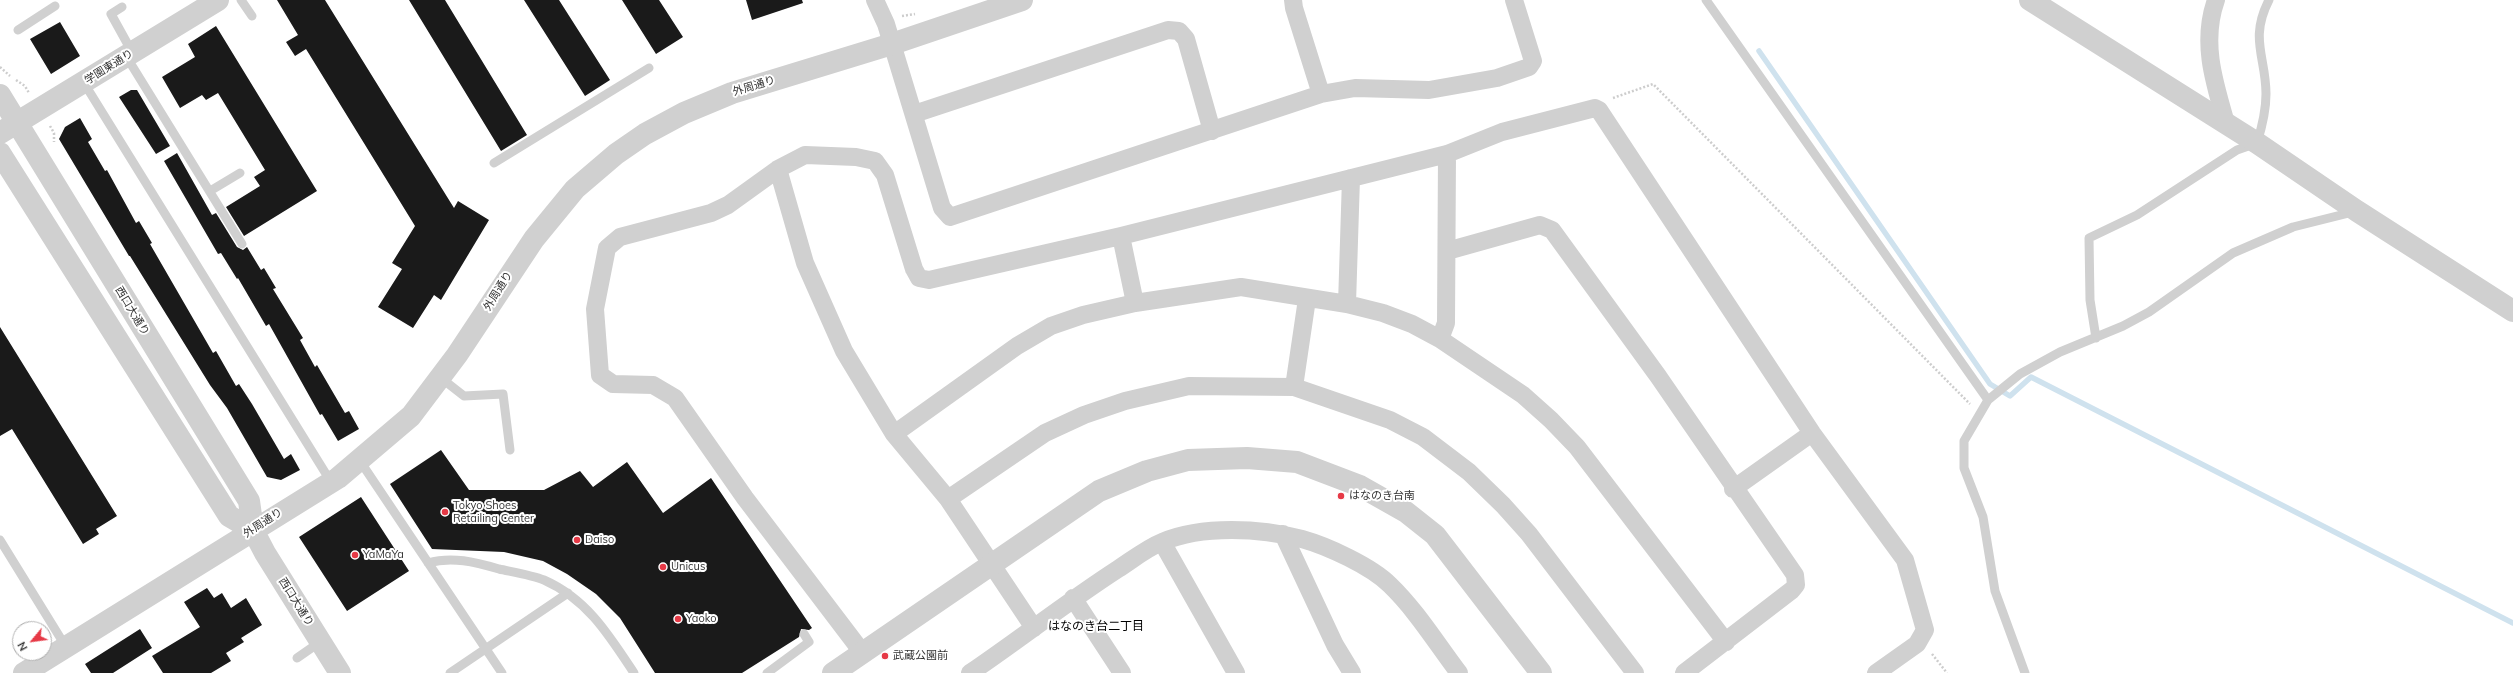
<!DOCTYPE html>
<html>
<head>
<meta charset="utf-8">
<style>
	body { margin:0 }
	#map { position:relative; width:2513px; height:673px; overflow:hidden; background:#fff; font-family:Mulish,sans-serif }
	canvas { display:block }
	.north { position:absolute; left:12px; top:621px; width:40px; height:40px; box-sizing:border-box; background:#fff; border:1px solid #adadad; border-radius:50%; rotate:241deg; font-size:11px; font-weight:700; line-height:16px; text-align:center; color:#333 }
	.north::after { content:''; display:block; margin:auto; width:14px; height:18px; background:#e63946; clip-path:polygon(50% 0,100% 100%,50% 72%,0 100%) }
</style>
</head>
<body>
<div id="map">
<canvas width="2513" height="673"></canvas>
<div class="north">N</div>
</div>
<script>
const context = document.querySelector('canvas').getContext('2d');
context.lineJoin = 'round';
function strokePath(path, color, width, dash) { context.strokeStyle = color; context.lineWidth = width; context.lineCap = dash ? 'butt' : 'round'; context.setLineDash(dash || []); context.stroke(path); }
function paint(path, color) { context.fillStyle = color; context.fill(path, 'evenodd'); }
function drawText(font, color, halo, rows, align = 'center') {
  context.font = font + ' Mulish,"Noto Sans JP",sans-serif'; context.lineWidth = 4; context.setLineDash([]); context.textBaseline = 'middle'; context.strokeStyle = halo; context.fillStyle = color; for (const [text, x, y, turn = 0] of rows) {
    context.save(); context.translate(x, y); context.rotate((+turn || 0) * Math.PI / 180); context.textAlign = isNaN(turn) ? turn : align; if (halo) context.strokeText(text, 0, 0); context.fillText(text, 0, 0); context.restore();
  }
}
const stream = new Path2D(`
	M1759 51 1990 384 2010 396 2031 377 2513 623`);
const building = new Path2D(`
	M277 0H325L454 208 458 201 489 220 441 300 434 295 413 328 378 307 402 269 392 263 415 226 306 49 295 56 286 42 298 35Z
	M409 0H445L527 135 501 151Z
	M524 0H559L610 80 585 96Z
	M622 0H659L683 37 656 54Z
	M746 0H802L803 3 752 20Z
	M60 22 80 56 51 74 30 39Z
	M216 26 317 191 244 236 226 207 260 186 254 177 265 170 218 93 206 100 202 95 180 108 162 77 195 57 188 44Z
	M131 90H137L170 146 156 154 119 97Z
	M80 118 92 139 88 142 105 171 107 170 136 223 139 221 152 243 150 244 213 353 216 351 236 386 239 384 252 404 284 459 291 454 300 470 281 480 267 477 227 408 210 385 130 256H129L59 139 65 127Z
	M177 153 212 215 216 213 237 247 243 250 247 247 261 270 264 268 276 288 273 289 303 338 300 340 315 367 317 365 345 413 349 411 359 429 338 441 322 414 320 415 269 324 266 326 238 278 237 279 221 253 218 254 164 161Z
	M0 327 117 516 96 529 99 534 83 544 12 429 0 436Z
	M441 450 469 490H544L580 471 593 487 627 462 663 513 711 478 812 628 809 630 801 629 799 637 742 673H655L620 618 596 594 567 574 543 561 504 552 432 549 390 484Z
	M361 497 409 571 347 611 299 537Z
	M207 588 214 598 222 593 231 608 246 598 262 625 241 638 244 642 226 653 231 661 211 673H163L152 656 200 627 184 602Z
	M140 629 152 648 113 673H91L85 664Z`);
const path = new Path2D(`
	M902 16 915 14
	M0 67 10 76
	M16 80 25 86 29 93
	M1613 98 1653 84 1970 404
	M50 126 54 133V142
	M1932 654 1947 673`);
const service = new Path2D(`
	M241 0 252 16
	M1706 0 1988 400
	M122 7 111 14 132 52
	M18 30 55 6
	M126 56 242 244
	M84 83 331 482
	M494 163 649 68
	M210 191 240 173
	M2096 338 2090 300 2089 238 2137 215 2237 150 2257 143C2262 127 2266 112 2266 94 2266 57 2249 39 2269 0
	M441 378 464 396 503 394 510 450
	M360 461 502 673
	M0 540 66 647
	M428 563C452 556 475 562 499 569 513 572 532 575 544 580 587 599 609 635 634 673
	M297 658 320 642
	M450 673 568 593
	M767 673 809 642 804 634
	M2025 673 1995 591 1983 517 1964 468V441L1988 400 2020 374 2060 352 2123 326 2149 312 2233 253 2293 227 2353 212`);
const minor = new Path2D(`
	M875 0 886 24 942 208 950 217 1321 94 1355 88 1429 90 1497 78 1529 67 1533 61 1514 0
	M1293 0 1294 8 1321 94
	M2216 0C2201 42 2214 82 2226 123
	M914 114 1168 30 1179 31 1186 39 1212 131
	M778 169 805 263 844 351 894 434 948 499 1034 628
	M1121 236 1135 303
	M1447 251 1540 225 1552 230 1658 376 1795 575 1796 585 1792 590 1684 673
	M1347 304 1351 178
	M1440 339 1446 323 1447 154
	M1294 387 1307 299
	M894 434 1017 346 1051 326 1083 315 1135 303 1241 287 1347 304 1383 313 1412 324 1440 339 1523 395 1551 420 1577 447 1726 642
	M1733 489 1812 433
	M948 499 1045 433 1084 415 1125 401 1189 386 1294 387 1390 420 1423 437 1469 472 1503 505 1529 534 1635 673
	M1283 534 1335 645 1352 673
	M1162 542 1236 673
	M1073 598 1122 673
	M862 652 745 498 675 398 653 385 613 384 600 375 595 309 607 248 620 237 711 213 728 205 778 169 805 155 856 157 875 161 885 175 914 269 919 278 929 280 1121 236 1447 154 1502 132 1595 108 1599 110 1812 433 1905 560 1925 630 1917 644 1876 673
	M970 673C1020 639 1067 602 1118 569 1132 560 1147 548 1162 542 1202 525 1261 528 1302 539 1327 546 1371 566 1390 585 1416 610 1437 644 1459 673`);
const tertiary = new Path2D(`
	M2030 0 2257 143 2357 211 2513 311
	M0 95 249 501 253 530 265 553 340 673
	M0 133 218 0
	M0 153 229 516 253 530
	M24 673 338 478 411 416 457 355 534 239 575 189 616 154 645 134 684 113 732 93 892 44 1022 0
	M833 673 1099 491 1147 471 1188 460 1247 458 1297 462 1360 486 1406 512 1435 535 1541 673`);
const markers = [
	[1341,496,4,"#e63946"],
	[445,512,4,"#e63946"],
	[577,540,4,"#e63946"],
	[355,555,4,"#e63946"],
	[663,567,4,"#e63946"],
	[678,619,4,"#e63946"],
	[885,656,4,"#e63946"]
];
const streetNames = [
	["学園東通り",109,67,-32],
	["外周通り",754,86,-17],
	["外周通り",498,291,-58],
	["西口大通り",132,311,59],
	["外周通り",263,523,-33],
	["西口大通り",296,602,58]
];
const poiNames = [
	["はなのき台南",1349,496],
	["Tokyo Shoes",453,506],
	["Retailing Center",453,519],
	["Daiso",585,540],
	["YaMaYa",363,555],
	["Unicus",671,567],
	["Yaoko",686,619],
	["武蔵公園前",893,656]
];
const neighbourhoodNames = [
	["はなのき台二丁目",1096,626]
];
strokePath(stream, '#cfe2ee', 5.5);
paint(building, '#1a1a1a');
strokePath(path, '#cdcdcd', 2.5, [2, 2]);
strokePath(service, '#d0d0d0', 9);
strokePath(minor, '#d0d0d0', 18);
strokePath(tertiary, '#d0d0d0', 22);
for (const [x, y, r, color] of markers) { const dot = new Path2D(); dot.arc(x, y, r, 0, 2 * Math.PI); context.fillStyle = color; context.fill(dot); strokePath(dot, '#fff', 1.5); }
drawText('11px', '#333', '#fff', streetNames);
drawText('11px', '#333', '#fff', poiNames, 'left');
drawText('12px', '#000', '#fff', neighbourhoodNames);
</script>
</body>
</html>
